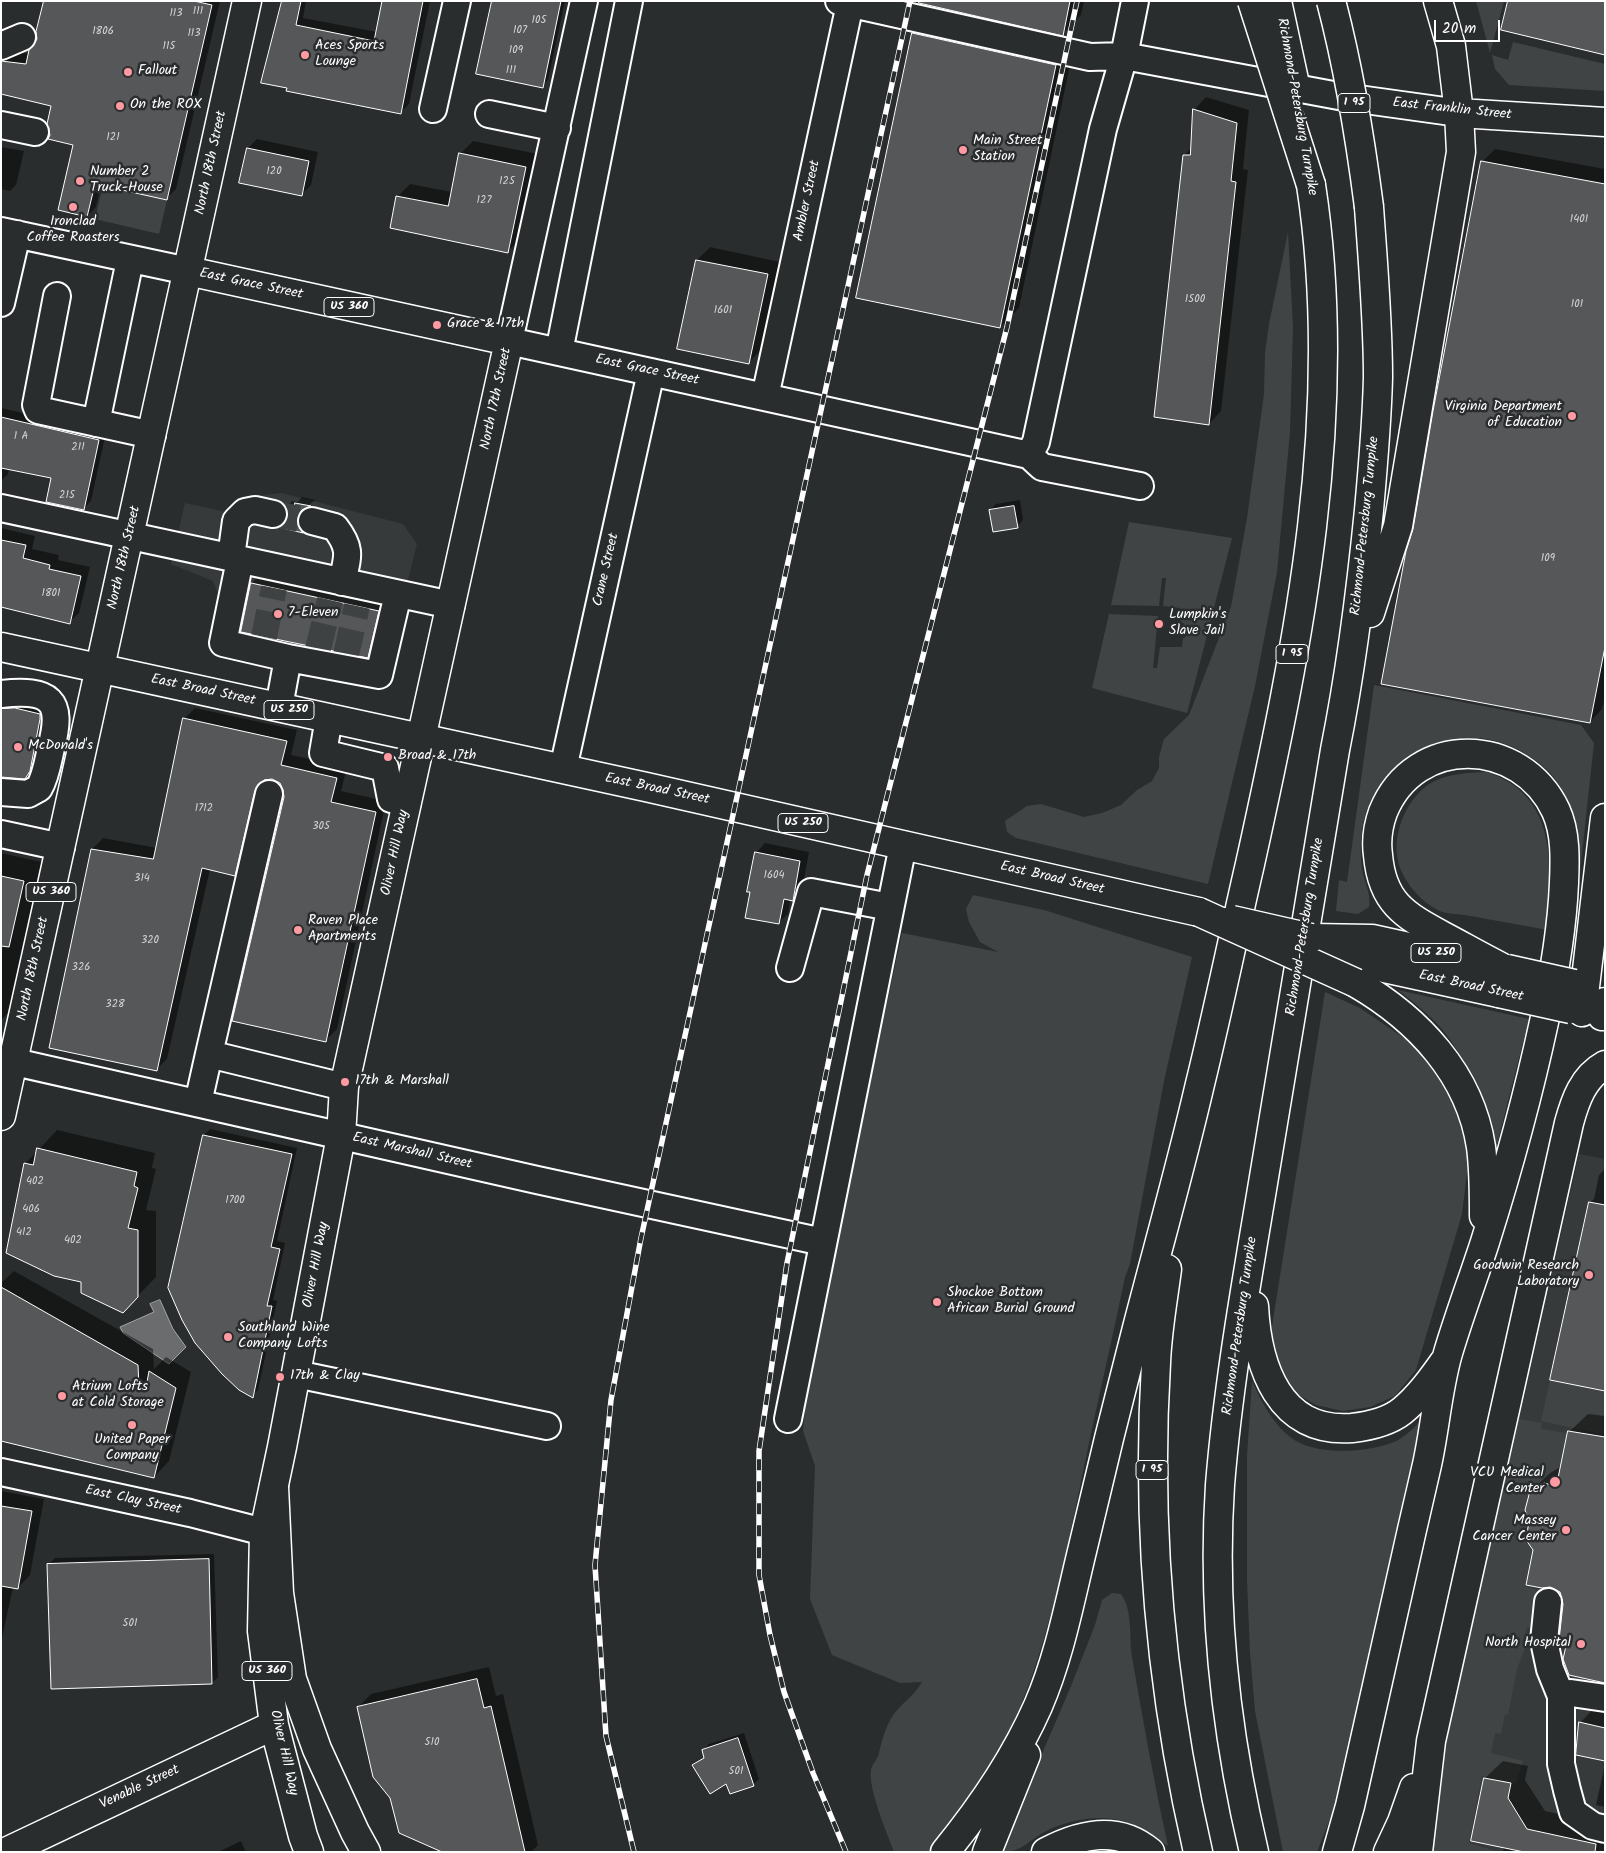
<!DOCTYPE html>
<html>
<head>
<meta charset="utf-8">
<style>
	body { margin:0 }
	#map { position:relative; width:1606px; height:1853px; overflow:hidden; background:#2a2d2e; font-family:Kalam,sans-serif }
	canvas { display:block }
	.frame { position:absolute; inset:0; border:2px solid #fff; pointer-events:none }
	.scale { position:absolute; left:1434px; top:20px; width:66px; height:22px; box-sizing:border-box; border:2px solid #fff; border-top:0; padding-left:6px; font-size:15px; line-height:18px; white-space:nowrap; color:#fff; -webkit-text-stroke:4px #2a2d2e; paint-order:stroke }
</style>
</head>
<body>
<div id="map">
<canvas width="1606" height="1853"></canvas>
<div class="frame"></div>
<div class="scale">20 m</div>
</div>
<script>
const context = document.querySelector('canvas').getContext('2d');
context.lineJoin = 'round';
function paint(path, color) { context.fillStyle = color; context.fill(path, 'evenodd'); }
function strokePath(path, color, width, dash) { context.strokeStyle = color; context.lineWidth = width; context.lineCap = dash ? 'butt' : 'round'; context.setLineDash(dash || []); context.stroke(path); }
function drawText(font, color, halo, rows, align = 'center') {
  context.font = font + ' Kalam,sans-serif'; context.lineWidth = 5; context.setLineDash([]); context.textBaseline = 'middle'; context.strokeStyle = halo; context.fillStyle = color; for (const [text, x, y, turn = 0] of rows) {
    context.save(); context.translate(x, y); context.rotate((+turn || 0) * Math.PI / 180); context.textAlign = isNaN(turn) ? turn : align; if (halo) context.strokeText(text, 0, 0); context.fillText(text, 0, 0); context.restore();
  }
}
const built = new Path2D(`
	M282 493 403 524 417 544 381 688 209 648 219 596 213 581 171 564 185 503 226 512 245 497Z
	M1579 1154 1605 1159V1852H1432L1434 1794Z`);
const green = new Path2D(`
	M1476 1H1504L1490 53Z
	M1513 42 1605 64V91L1509 85 1495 69 1492 55 1508 60Z
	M103 185 167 200 159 234 95 219Z
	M1288 232 1293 328 1290 432 1277 572 1255 686 1208 884 1016 838 1007 832 1005 821 1027 806 1041 804 1084 817 1102 813 1121 805 1137 790 1152 781 1159 768V757L1164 739 1189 715 1231 607 1247 518 1264 394 1265 353 1269 324Z
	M1129 522 1232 538 1187 713 1092 688 1109 614 1158 616 1153 668H1157L1160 647H1182L1183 638H1185L1186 628 1183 627 1184 623H1179L1180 608 1163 606 1166 578H1162L1159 606 1111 605Z
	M1374 685 1581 725 1594 743 1580 872C1578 837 1577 809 1555 779 1548 769 1537 761 1526 754 1469 718 1393 745 1368 807 1360 826 1359 854 1363 874 1366 886 1371 895 1369 907L1358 914 1336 911 1339 880 1347 882Z
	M1487 772C1559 796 1551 867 1548 930 1520 925 1493 920 1465 915 1456 914 1443 914 1436 909 1418 899 1399 877 1397 855 1394 829 1408 797 1431 783 1448 773 1468 773 1487 772Z
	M973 895 1044 910 1192 957 1164 1081 1130 1264 1125 1277C1112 1341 1097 1403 1084 1467 1055 1607 1030 1743 930 1852H894C887 1833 868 1789 871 1770 872 1764 878 1759 879 1753 882 1740 886 1725 894 1714 903 1702 915 1695 922 1682L900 1683 832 1655 810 1599 815 1466 803 1431 808 1373 902 933 998 952 980 942 969 922 966 909Z
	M1398 990 1529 1019 1496 1148C1487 1111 1473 1073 1451 1041 1438 1021 1417 1005 1398 990Z
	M1325 992 1360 1008 1407 1040 1434 1069 1455 1109 1469 1155 1462 1214 1416 1370 1395 1396 1370 1407 1343 1411 1316 1405 1292 1391 1276 1368 1270 1339Z
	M1550 1380 1605 1392V1435L1541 1421Z
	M1252 1381C1262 1403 1277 1432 1300 1443 1325 1455 1369 1452 1394 1442 1404 1438 1413 1428 1421 1421L1332 1814 1317 1852H1283L1255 1711 1250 1652 1247 1580V1456Z
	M1519 1419 1542 1423 1541 1429 1567 1433 1555 1484 1544 1482 1530 1490C1524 1510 1528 1520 1525 1540L1532 1551 1525 1586 1537 1590 1530 1627 1526 1628V1646L1517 1669 1508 1715 1505 1714 1501 1734 1495 1733 1491 1753 1523 1761 1516 1783 1482 1776 1469 1843 1499 1852H1432L1434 1794Z
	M1112 1593 1121 1594C1133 1611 1129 1636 1132 1657 1143 1720 1154 1783 1168 1846 1157 1840 1146 1832 1135 1826 1110 1812 1073 1818 1048 1830 1028 1840 1024 1852 1000 1852L1071 1686 1095 1625 1102 1600Z`);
const water = new Path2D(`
	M160 1300 173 1329 186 1347 169 1364 123 1333 120 1327 154 1312 150 1304Z`);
const shadow = new Path2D(`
	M45 1H220L176 189 167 198 101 184 96 207 87 216 75 144 51 135 53 105 1 93V49L30 54 38 40Z
	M280 1H306L303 18 377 32 383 2 381 1H430L409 104 401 112 288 90Z
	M493 1H565L548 80 542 86Z
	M920 1H1084L1081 15 1062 34Z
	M932 15 1074 46 1019 308 1000 327 914 33Z
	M1206 97 1249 110 1243 169 1248 170 1221 411 1209 424 1184 156 1191 148 1194 110Z
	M257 139 318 152 311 185 301 195 248 148Z
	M473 141 538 154 520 239 508 251 398 196 410 184 452 192 460 154Z
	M1 147 24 151 16 185 10 191 1 189Z
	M1495 149 1605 169V697L1602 709 1590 722 1415 529 1482 162Z
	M710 247 780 262 761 350 749 362 679 348 697 260Z
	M1 408 106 432 91 501 83 509 52 477 9 468 8 474 1 481Z
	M302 497 315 500 303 510V519L308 526 303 531 281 527 289 518 287 507 292 501 298 502Z
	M1020 500 1023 520 1017 526 990 510 996 504Z
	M1 528 35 536 32 549 59 555 58 560 90 567 79 613 69 622 1 607Z
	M264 570 391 598 380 644 367 656 242 631 252 583Z
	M9 699 48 705 37 766 27 776 1 777V708Z
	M195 708 297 730 291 755 347 767 341 791 386 801 337 1029 326 1040 284 789 273 778 265 779 245 864 234 875 210 869 167 1059 157 1069 92 849 103 838 157 848 184 719Z
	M765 843 809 852 802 890 790 900 788 914 778 923 756 853Z
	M1 853 42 862 9 1012 1 1020Z
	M210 1129 297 1148 277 1241 285 1243 273 1300 277 1301 258 1390 252 1396 204 1135Z
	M57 1130 155 1153 152 1168 156 1169 146 1210 156 1211V1277L123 1311 82 1281 25 1164Z
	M1605 1169V1391L1590 1202 1594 1199 1599 1175Z
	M14 1271 153 1349 154 1369 166 1357 191 1372 169 1461 154 1477 1 1440V1283Z
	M1588 1414 1605 1416V1682L1567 1645 1564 1603 1561 1591 1534 1550 1530 1521 1531 1491 1550 1473 1562 1466 1569 1432Z
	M1 1491 44 1499 30 1575 18 1588 13 1587 1 1643Z
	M214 1554 218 1677 212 1683 49 1564 55 1558Z
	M489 1667 496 1696 503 1694 538 1845 531 1852H445L391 1798 358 1707 371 1694Z
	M1598 1704 1605 1706V1760L1580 1723Z
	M744 1733 759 1779 753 1785 727 1782 693 1766 705 1757 703 1750 709 1744Z
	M1503 1761 1528 1766 1525 1780 1545 1811 1605 1824V1852H1503L1504 1846 1485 1778Z
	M1605 1764V1807L1596 1805Z
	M241 1841 246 1852H218Z`);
const building = new Path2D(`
	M44 1H194L212 5 167 200 95 184 87 217 58 210 73 145 48 139 50 135 47 124 51 106 1 94V61L26 64 29 50 37 39 36 32Z
	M282 1H301L296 25 374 41 382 1H423L401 114 286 91 287 88 261 83Z
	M492 1H561L543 88 476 74Z
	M919 1H1070L1063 36 919 3Z
	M1508 1H1605V55L1501 30Z
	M912 33 1056 65 1000 328 856 298Z
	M1193 109 1237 123 1231 181 1236 182 1209 425 1154 417 1183 155H1190Z
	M247 148 309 161 302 196 239 183Z
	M459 153 526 167 508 253 390 228 396 196 448 206Z
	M1481 161 1605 184V647L1590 723 1381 684 1406 551 1413 529 1433 411Z
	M696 260 768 274 749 364 677 349Z
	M1 417 99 440 84 510 46 502 51 478 1 468Z
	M295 503 311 506 302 510 298 517V525L303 533 279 527 287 518 285 506 294 508Z
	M1014 506 1018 528 993 532 989 510Z
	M1 540 26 545 23 558 50 565 49 569 81 576 70 624 1 607Z
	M251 583 379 611 368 658 241 632Z
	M15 708 40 714V719L30 771 25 779 1 777V709Z
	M183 718 287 741 281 765 337 778 331 802 376 812 326 1042 232 1021 284 797 283 790 280 783 272 779 264 780 255 790 235 876 202 868 157 1071 49 1048 91 849 153 859Z
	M755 852 800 861 793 901 784 899 779 924 745 918 750 892H747Z
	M1 876 24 881 9 947 1 946Z
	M203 1135 292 1154 271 1247 280 1249 267 1306H272L253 1398 239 1390 222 1374 195 1343 182 1320 168 1288Z
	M37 1148 137 1172 134 1186 138 1188 128 1228 138 1230V1297L123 1313 81 1293V1282L54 1276 6 1253 24 1163 33 1165Z
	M1589 1202 1605 1205V1391L1550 1380Z
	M1 1287 138 1365 139 1387 146 1388 149 1371 176 1388 154 1478 1 1441Z
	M1568 1431 1605 1437V1683L1569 1675 1563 1659 1566 1646 1560 1645 1559 1640 1563 1604 1560 1592 1550 1587 1542 1588 1526 1585 1533 1550 1526 1540 1529 1521 1525 1510 1530 1491 1544 1483 1556 1486Z
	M1 1506 32 1511 18 1589 1 1586Z
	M209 1559 212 1684 51 1689 47 1564Z
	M477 1679 484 1708 491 1706 525 1852H442L399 1833 390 1798 373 1777 357 1707Z
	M1579 1722 1605 1728V1761L1576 1755Z
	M738 1738 754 1786 730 1794 726 1784 710 1794 692 1765 704 1758 702 1750Z
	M1484 1778 1511 1783 1508 1798 1527 1829 1596 1844 1595 1852H1524L1471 1841Z`);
const minorTunnel = new Path2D(`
	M273 514 312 521
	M264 637 274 588
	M318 649 330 600
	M346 655 357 606`);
const minor = new Path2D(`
	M584 1 509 341 1029 455 1042 467 1140 486
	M839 1 1090 57 1124 56 1344 97 1459 113
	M1 46 22 37
	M433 109 457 1
	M489 114 557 128
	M1 125 35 132
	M1 231 188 271
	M57 296 36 405 38 410 152 435
	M1 303 17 234
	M559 352 629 1
	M765 397 850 4
	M96 423 130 260
	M1029 455 1036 442 1103 129 1124 56 1135 1
	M1 508 451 605
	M312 521 335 527C352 549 348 556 342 582
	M231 557 236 521 245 512 255 510 273 514
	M240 560 223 643 288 658
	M1 694C50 689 64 699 51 748 48 761 46 776 39 788L28 794 1 792
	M279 707 288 658 379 675 398 594
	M329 718 323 753 385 768 391 799 407 803
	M563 769 651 372
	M1 834 61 847
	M790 968 811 892 890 907
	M209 1054 269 794
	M1 1059 537 1180 823 1242
	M198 1103 209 1054 344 1087
	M296 1374 547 1426
	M788 1419 903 845
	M1 1472 190 1513 264 1532
	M1548 1602 1544 1641 1550 1669 1561 1696V1764L1567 1790 1573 1812 1593 1826 1605 1829
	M1561 1696 1571 1693 1605 1698`);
const major = new Path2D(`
	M1438 1 1451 46 1459 113 1605 122
	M188 271 509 341 344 1087 341 1136 282 1447 264 1532 262 1631 274 1725 303 1836 309 1852
	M1 647 646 787 1199 912
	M1311 938 1372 939 1490 965
	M1319 942 1366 964 1499 993
	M1582 1012 1605 818
	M1602 1016 1605 1002
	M1 1116 247 1
	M6 1852 274 1725`);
const highway = new Path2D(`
	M1370 613 1398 526 1461 152 1459 113
	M1356 983C1418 1019 1470 1074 1481 1147 1484 1170 1484 1194 1484 1216
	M1167 1269C1163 1300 1157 1332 1156 1363 1146 1527 1161 1692 1198 1852
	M1254 1306C1257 1366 1279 1434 1352 1428 1370 1426 1388 1422 1402 1411 1419 1397 1432 1379 1444 1362
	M274 1487 279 1593 292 1679 317 1749 355 1832 366 1852
	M945 1852C981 1808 1015 1758 1038 1706 1060 1655 1070 1600 1083 1547 1100 1474 1118 1401 1137 1328 1158 1247 1181 1166 1200 1084 1218 1011 1233 937 1250 864 1299 642 1346 413 1311 185
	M987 1852 1026 1755
	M1046 1852C1080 1834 1118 1825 1150 1852
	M1254 1852C1226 1734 1212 1607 1220 1485 1229 1374 1250 1263 1268 1153 1290 1019 1313 884 1335 750 1351 670 1361 591 1369 510 1373 466 1377 421 1378 377 1378 320 1373 264 1369 207
	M1337 1852 1350 1806C1375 1693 1400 1581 1426 1469 1435 1431 1437 1391 1448 1353 1459 1316 1473 1279 1485 1242 1508 1169 1528 1096 1544 1022 1554 976 1562 930 1564 883 1565 860 1566 833 1556 811 1521 736 1415 733 1383 812 1378 826 1376 841 1378 855 1382 902 1404 915 1443 936 1462 946 1481 957 1501 967
	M1388 1852 1402 1822 1414 1788
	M1418 1852 1431 1741 1569 1123C1575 1101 1583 1077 1605 1065`);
const rail = new Path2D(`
	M634 1852 606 1736 595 1565 611 1400 641 1238 910 1
	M846 1852 813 1773 784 1692 770 1635 759 1575V1451L787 1263 867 875 1007 327 1077 1`);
const majorBridge = new Path2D(`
	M1232 920 1311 938
	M1507 969 1574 984
	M1499 993 1571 1009`);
const highwayBridge = new Path2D(`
	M1252 1 1311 185
	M1277 1 1294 80
	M1331 1C1349 69 1360 137 1369 207
	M1199 912 1356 983`);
const markers = [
	[305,55,5,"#ff9aa2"],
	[128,72,5,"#ff9aa2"],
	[120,106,5,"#ff9aa2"],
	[963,150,5,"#ff9aa2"],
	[80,181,5,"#ff9aa2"],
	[73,207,5,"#ff9aa2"],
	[437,325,5,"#ff9aa2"],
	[1572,416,5,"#ff9aa2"],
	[278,614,5,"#ff9aa2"],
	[1159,624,5,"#ff9aa2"],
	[18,747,5,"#ff9aa2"],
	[388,757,5,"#ff9aa2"],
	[298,930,5,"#ff9aa2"],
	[345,1082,5,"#ff9aa2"],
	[1589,1275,5,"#ff9aa2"],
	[937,1302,5,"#ff9aa2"],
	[228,1337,5,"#ff9aa2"],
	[280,1377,5,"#ff9aa2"],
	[62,1396,5,"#ff9aa2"],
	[132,1425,5,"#ff9aa2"],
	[1555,1482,6,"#ff9aa2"],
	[1566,1530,5,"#ff9aa2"],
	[1581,1644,5,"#ff9aa2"]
];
const numberNames = [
	["111",198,12],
	["113",176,14],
	["105",539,21],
	["107",520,31],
	["1806",103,32],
	["113",194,34],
	["115",169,47],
	["109",516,51],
	["111",511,71],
	["121",113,138],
	["120",274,172],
	["125",507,182],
	["127",484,201],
	["1401",1579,220],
	["1500",1195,300],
	["101",1577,305],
	["1601",723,311],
	["1 A",21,437],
	["211",78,448],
	["215",67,496],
	["109",1548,559],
	["1801",51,594],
	["1712",204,809],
	["305",321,827],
	["1604",774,876],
	["314",142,879],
	["320",150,941],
	["326",81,968],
	["328",115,1005],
	["402",35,1182],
	["1700",235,1201],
	["406",31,1210],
	["412",24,1233],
	["402",73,1241],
	["501",130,1624],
	["510",432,1743],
	["501",736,1772]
];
const shields = [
	[1354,103,32],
	[349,307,50],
	[1292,654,32],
	[289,710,50],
	[803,823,50],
	[51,892,50],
	[1436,953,50],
	[1152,1470,32],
	[267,1671,50]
];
const shieldNames = [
	["I 95",1354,103],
	["US 360",349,307],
	["I 95",1292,654],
	["US 250",289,710],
	["US 250",803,823],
	["US 360",51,892],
	["US 250",1436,953],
	["I 95",1152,1470],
	["US 360",267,1671]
];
const poiNames = [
	["Aces Sports",315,47],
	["Lounge",315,63],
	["Fallout",138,72],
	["On the ROX",130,106],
	["Main Street",973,142],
	["Station",973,158],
	["Number 2",90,173],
	["Truck-House",90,189],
	["Ironclad",73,223,"center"],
	["Coffee Roasters",73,239,"center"],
	["Grace & 17th",447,325],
	["Virginia Department",1562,408,"right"],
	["of Education",1562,424,"right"],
	["7-Eleven",288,614],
	["Lumpkin's",1169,616],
	["Slave Jail",1169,632],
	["McDonald's",28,747],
	["Broad & 17th",398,757],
	["Raven Place",308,922],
	["Apartments",308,938],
	["17th & Marshall",355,1082],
	["Goodwin Research",1579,1267,"right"],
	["Laboratory",1579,1283,"right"],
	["Shockoe Bottom",947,1294],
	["African Burial Ground",947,1310],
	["Southland Wine",238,1329],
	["Company Lofts",238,1345],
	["17th & Clay",290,1377],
	["Atrium Lofts",72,1388],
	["at Cold Storage",72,1404],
	["United Paper",132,1441,"center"],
	["Company",132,1457,"center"],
	["VCU Medical",1544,1474,"right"],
	["Center",1544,1490,"right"],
	["Massey",1556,1522,"right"],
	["Cancer Center",1556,1538,"right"],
	["North Hospital",1571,1644,"right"]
];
const streetNames = [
	["Richmond-Petersburg Turnpike",1296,107,80],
	["East Franklin Street",1452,110,6],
	["North 18th Street",212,163,-78],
	["Ambler Street",808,201,-78],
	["East Grace Street",251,285,12],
	["East Grace Street",647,371,12],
	["North 17th Street",497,399,-78],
	["Richmond-Petersburg Turnpike",1366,526,-84],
	["North 18th Street",125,558,-77],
	["Crane Street",607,570,-77],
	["East Broad Street",203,691,12],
	["East Broad Street",657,790,12],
	["Oliver Hill Way",396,853,-78],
	["East Broad Street",1052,879,13],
	["Richmond-Petersburg Turnpike",1306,927,-81],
	["North 18th Street",34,969,-78],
	["East Broad Street",1471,987,12],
	["East Marshall Street",412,1152,13],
	["Oliver Hill Way",317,1265,-79],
	["Richmond-Petersburg Turnpike",1241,1326,-82],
	["East Clay Street",133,1501,12],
	["Oliver Hill Way",283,1753,77],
	["Venable Street",140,1788,-25]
];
paint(built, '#373a3b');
paint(green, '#414445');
paint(water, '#6a6c6d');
strokePath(water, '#a6a7a7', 1);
paint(shadow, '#0007');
paint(building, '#555758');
strokePath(building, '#fff', 1);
strokePath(minorTunnel, '#3f4243', 26, [26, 13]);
strokePath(minor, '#fff', 30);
strokePath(major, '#fff', 31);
strokePath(highway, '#fff', 31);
strokePath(minor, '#2a2d2e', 26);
strokePath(major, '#2a2d2e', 28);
strokePath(highway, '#2a2d2e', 28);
strokePath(rail, '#fff', 5.5);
strokePath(rail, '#2a2d2e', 4, [11]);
strokePath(majorBridge, '#fff', 31, []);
strokePath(highwayBridge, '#fff', 31, []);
strokePath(majorBridge, '#2a2d2e', 28);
strokePath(highwayBridge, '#2a2d2e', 28);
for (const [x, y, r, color] of markers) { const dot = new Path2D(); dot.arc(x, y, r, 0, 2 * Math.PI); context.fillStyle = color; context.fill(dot); strokePath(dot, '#2a2d2e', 2); }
drawText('11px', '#d4d5d5', null, numberNames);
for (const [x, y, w] of shields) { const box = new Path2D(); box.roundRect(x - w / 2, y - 9.5, w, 19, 4); context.fillStyle = '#2a2d2e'; context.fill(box); strokePath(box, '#fff', 1); }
drawText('bold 12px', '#fff', null, shieldNames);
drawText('14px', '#fff', '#2a2d2e', poiNames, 'left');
drawText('14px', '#fff', '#2a2d2e', streetNames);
</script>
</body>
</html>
